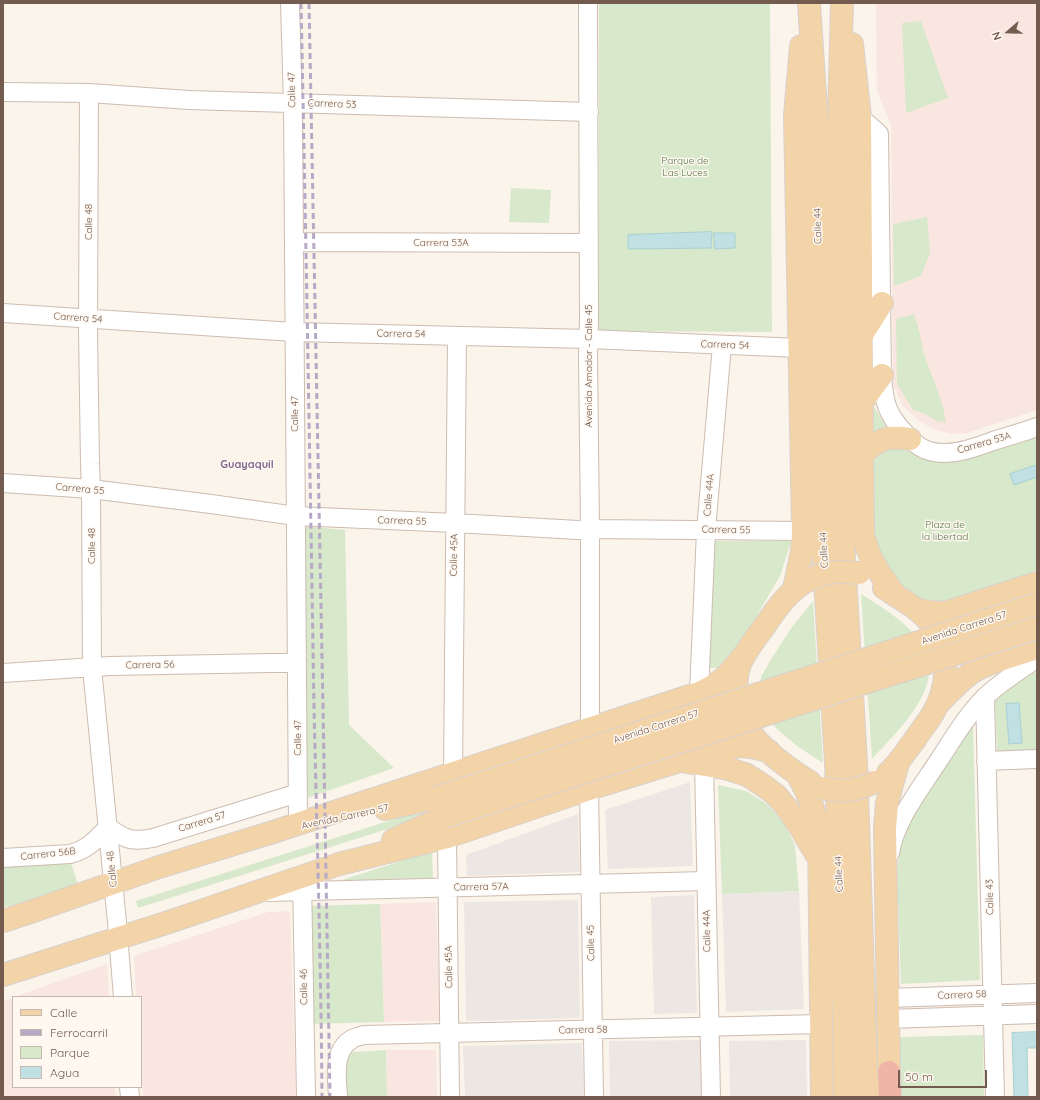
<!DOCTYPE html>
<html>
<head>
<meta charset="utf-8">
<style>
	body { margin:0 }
	#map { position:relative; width:1040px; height:1100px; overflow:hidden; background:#fbf4eb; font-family:Quicksand,sans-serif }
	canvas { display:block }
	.frame { position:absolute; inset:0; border:4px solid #745b4f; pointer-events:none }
	.legend { position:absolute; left:12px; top:996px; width:130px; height:92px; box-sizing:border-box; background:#fef8f1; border:1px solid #c7b9b0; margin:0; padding:5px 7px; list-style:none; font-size:12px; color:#745b4f }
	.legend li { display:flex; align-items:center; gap:8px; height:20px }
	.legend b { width:20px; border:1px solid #c7b9b0 }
	.north { position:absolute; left:988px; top:12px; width:40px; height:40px; -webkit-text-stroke:3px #fef8f1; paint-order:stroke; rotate:250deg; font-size:11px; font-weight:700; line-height:16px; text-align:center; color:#745b4f }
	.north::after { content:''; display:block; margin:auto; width:14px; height:18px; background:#745b4f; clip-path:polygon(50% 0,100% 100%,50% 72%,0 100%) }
	.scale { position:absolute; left:898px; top:1070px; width:89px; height:18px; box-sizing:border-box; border:2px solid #745b4f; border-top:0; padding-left:5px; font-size:12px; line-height:14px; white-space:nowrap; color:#745b4f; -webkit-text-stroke:3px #fef8f1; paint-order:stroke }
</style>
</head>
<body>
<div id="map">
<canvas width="1040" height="1100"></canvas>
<div class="frame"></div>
<ul class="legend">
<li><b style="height:5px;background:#f3d4a9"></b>Calle</li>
<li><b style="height:5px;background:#b6a9c5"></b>Ferrocarril</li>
<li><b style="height:11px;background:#d8e8ca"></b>Parque</li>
<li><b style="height:11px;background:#c0e0e4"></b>Agua</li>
</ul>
<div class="north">N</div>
<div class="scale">50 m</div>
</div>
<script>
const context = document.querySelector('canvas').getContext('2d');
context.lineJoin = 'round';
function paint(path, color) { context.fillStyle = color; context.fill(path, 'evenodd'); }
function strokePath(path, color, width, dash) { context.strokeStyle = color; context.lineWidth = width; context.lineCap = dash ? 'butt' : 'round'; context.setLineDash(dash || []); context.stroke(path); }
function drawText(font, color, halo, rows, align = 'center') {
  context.font = font + ' Quicksand,sans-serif'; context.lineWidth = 3; context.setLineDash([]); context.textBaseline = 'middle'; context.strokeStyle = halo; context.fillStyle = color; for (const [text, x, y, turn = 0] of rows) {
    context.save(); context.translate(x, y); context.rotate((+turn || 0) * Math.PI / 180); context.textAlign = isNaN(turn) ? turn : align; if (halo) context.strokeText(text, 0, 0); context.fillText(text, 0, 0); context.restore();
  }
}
const commercial = new Path2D(`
	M876 3H1037V410L967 433 953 434 935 430 918 420 902 405 893 384 891 125 877 91Z
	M436 902 440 1021 384 1022 380 904Z
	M290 911 296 1097H143L141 1066V997H136L134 956 268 912Z
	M107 964 109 997H14Z
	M13 998V1087H115L116 1097H3V1001Z
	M386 1050H436L437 1097H387Z`);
const industrial = new Path2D(`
	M690 782 693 866 608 869 605 810Z
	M578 814 580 872 467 876 466 855Z
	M799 891 804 1009 726 1012 722 894Z
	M694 895 697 1013 654 1014 651 897Z
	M578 900 580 1018 466 1021 464 902Z
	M705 1040 706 1097H610L609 1041Z
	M806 1040 807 1097H730L729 1041Z
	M582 1043 584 1097H465L463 1046Z`);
const green = new Path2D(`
	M599 3H770L772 332 599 331Z
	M921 21 948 98 906 113 902 23Z
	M511 188 551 190 549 223 509 222Z
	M927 217 930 253 921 276 894 286 893 224Z
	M914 314 919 330 924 354 942 403 946 422 937 421 923 413 913 410 897 384 896 319Z
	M872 403 889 432 871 440Z
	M1037 436V570L955 600 936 602 922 599 910 594 893 576 872 540 870 461 876 453 897 446 914 454Z
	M302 526 345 530 349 725 394 768 304 799Z
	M714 541H791L781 574 755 619 738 645 717 668H706Z
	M861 594C878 605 896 615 910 630 916 635 920 644 923 651 926 658 930 666 929 674 926 705 892 737 872 759Z
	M813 601 823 763 797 746 776 728 765 714 759 687 761 677 770 661 792 627Z
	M1037 671V751L997 752 995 696Z
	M973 725 980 980 901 984 897 871 900 847 909 823 933 778 955 746Z
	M718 785 746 791 767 804 783 822 795 845 799 891 722 894Z
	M439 805 441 812 138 908 136 901Z
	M432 851 433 878 339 881Z
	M70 859 78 885 19 904 3 907V865Z
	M380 904 384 1022 309 1024 305 906Z
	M983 1035 984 1097H900L899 1037Z
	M386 1050 387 1097H344L343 1062 347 1055 354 1052Z`);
const water = new Path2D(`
	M712 232 711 248 628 249V235Z
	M714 233H735V248L715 249Z
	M1037 465V477L1014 485 1010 474Z
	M1019 703 1022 743 1009 744 1006 704Z
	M1037 1032V1048H1027L1028 1097H1014L1012 1033Z`);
const minor = new Path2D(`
	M290 3 293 103 298 824
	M588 3 589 319 588 356 590 529V728
	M3 92 89 93 189 100 589 112
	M89 93 88 330 90 464 91 489 92 668 117 922 123 997
	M860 117 879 134 882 375C884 401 886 414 905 433 910 439 917 446 924 449 947 459 974 448 996 440 1010 436 1023 432 1037 427
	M294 242 589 243
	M3 313 294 332 589 339 800 348
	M3 483 91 489 211 504 296 516 455 523 578 530 590 529 803 531
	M3 673 110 666 271 663H297
	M699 693 706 530 722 345
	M985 697 995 1097
	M986 761 1037 759
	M704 764 711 1097
	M453 773 457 336
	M589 789 594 1097
	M447 837 450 1097
	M890 853C895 820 921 788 939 760 953 739 966 716 984 698 999 683 1019 671 1037 658
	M3 858 70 854C88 849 96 840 108 827 126 840 131 842 153 838L298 793
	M302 880 306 1097
	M268 892 706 881
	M888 998 1037 993
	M888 1019 1037 1014
	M129 1087 130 1097
	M338 1097C337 1077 332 1051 352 1039 355 1037 360 1036 364 1035L821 1024`);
const major = new Path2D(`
	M809 3 817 125 819 339 823 548 836 762 844 1023 845 1097
	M842 3 839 119 840 340 843 541 856 762 867 1097
	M852 44 860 117 862 454 863 534C869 560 880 574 895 595
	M862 335 882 303
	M862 402 882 375
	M862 454C880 439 887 435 910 439
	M805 582C785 594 774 613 761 631 753 642 745 652 740 664 732 686 738 713 750 731 760 748 793 772 810 782
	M884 588C901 599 922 610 934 628 951 654 948 689 932 715 927 723 921 730 916 738 907 750 899 763 888 773
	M794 589 802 551 803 531 795 115 801 46
	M917 610 938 613 951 611 1037 583
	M939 703C951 691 962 678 976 670 995 660 1017 655 1037 648
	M687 762 729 769 747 775 764 786 776 795 787 808 798 824 818 857
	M797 774C808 793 816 811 819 833L822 1097
	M385 809 436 798
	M393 840 444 817
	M3 921 33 911 159 867 270 833 699 693C722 683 729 674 744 655
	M3 975 172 921 339 864 447 837 589 789 702 754 722 749 742 746 755 748 769 751
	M888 1090 889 1072 885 829 887 803 898 763`);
const highway = new Path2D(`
	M889 1072 890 1097`);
const rail = new Path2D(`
	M301 3C306 238 310 472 314 707 317 837 321 967 322 1097
	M309 3 323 707 330 1097`);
const majorBridge = new Path2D(`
	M810 579C828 571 839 571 859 573
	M822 788C843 793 855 791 875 782
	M436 798 1037 604
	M444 817 1037 628`);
const streetNames = [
	["Calle 47",292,90,-91],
	["Carrera 53",332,104,2],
	["Calle 48",89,222,-90],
	["Calle 44",818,226,-91],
	["Carrera 53A",441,243],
	["Carrera 54",78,318,4],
	["Carrera 54",401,334,1],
	["Carrera 54",725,345,2],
	["Avenida Amador - Calle 45",589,366,-90],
	["Calle 47",295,414,-90],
	["Carrera 53A",984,443,-16],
	["Carrera 55",80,489,5],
	["Calle 44A",709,495,-85],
	["Carrera 55",402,521,2],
	["Carrera 55",726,530,1],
	["Calle 48",92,546,-90],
	["Calle 44",824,550,-92],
	["Calle 45A",454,555,-89],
	["Avenida Carrera 57",964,628,-18],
	["Carrera 56",150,665,-1],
	["Avenida Carrera 57",656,727,-18],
	["Calle 47",298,738,-90],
	["Avenida Carrera 57",345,817,-12],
	["Carrera 57",202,822,-17],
	["Carrera 56B",48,854,-6],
	["Calle 48",112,869,-96],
	["Calle 44",839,874,-92],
	["Carrera 57A",481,887,-1],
	["Calle 43",990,897,-91],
	["Calle 44A",707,931,-91],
	["Calle 45",591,943,-91],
	["Calle 45A",449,967,-91],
	["Calle 46",304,987,-91],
	["Carrera 58",962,995,-2],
	["Carrera 58",583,1030,-1]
];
const parkNames = [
	["Parque de",685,161],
	["Las Luces",685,173],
	["Plaza de",945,525],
	["la libertad",945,537]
];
const neighbourhoodNames = [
	["Guayaquil",247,465]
];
paint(commercial, '#fae6e0');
paint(industrial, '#ede7e3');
paint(green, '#d8e8ca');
paint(water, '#c0e0e4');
strokePath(water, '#a7d0d4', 1);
strokePath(minor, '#cdbcb1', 20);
strokePath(major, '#d8d1ce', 24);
strokePath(highway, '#d8d1ce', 24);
strokePath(minor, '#fff', 18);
strokePath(major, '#f3d4a9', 22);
strokePath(highway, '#efb6a7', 22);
strokePath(rail, '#b6a9c5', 3, [6, 4]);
strokePath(majorBridge, '#d8d1ce', 24, []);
strokePath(majorBridge, '#f3d4a9', 22);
drawText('10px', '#745b4f', '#fef8f1', streetNames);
drawText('10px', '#597848', '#fef8f1', parkNames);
drawText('bold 11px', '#80678f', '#fef8f1', neighbourhoodNames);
</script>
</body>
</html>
